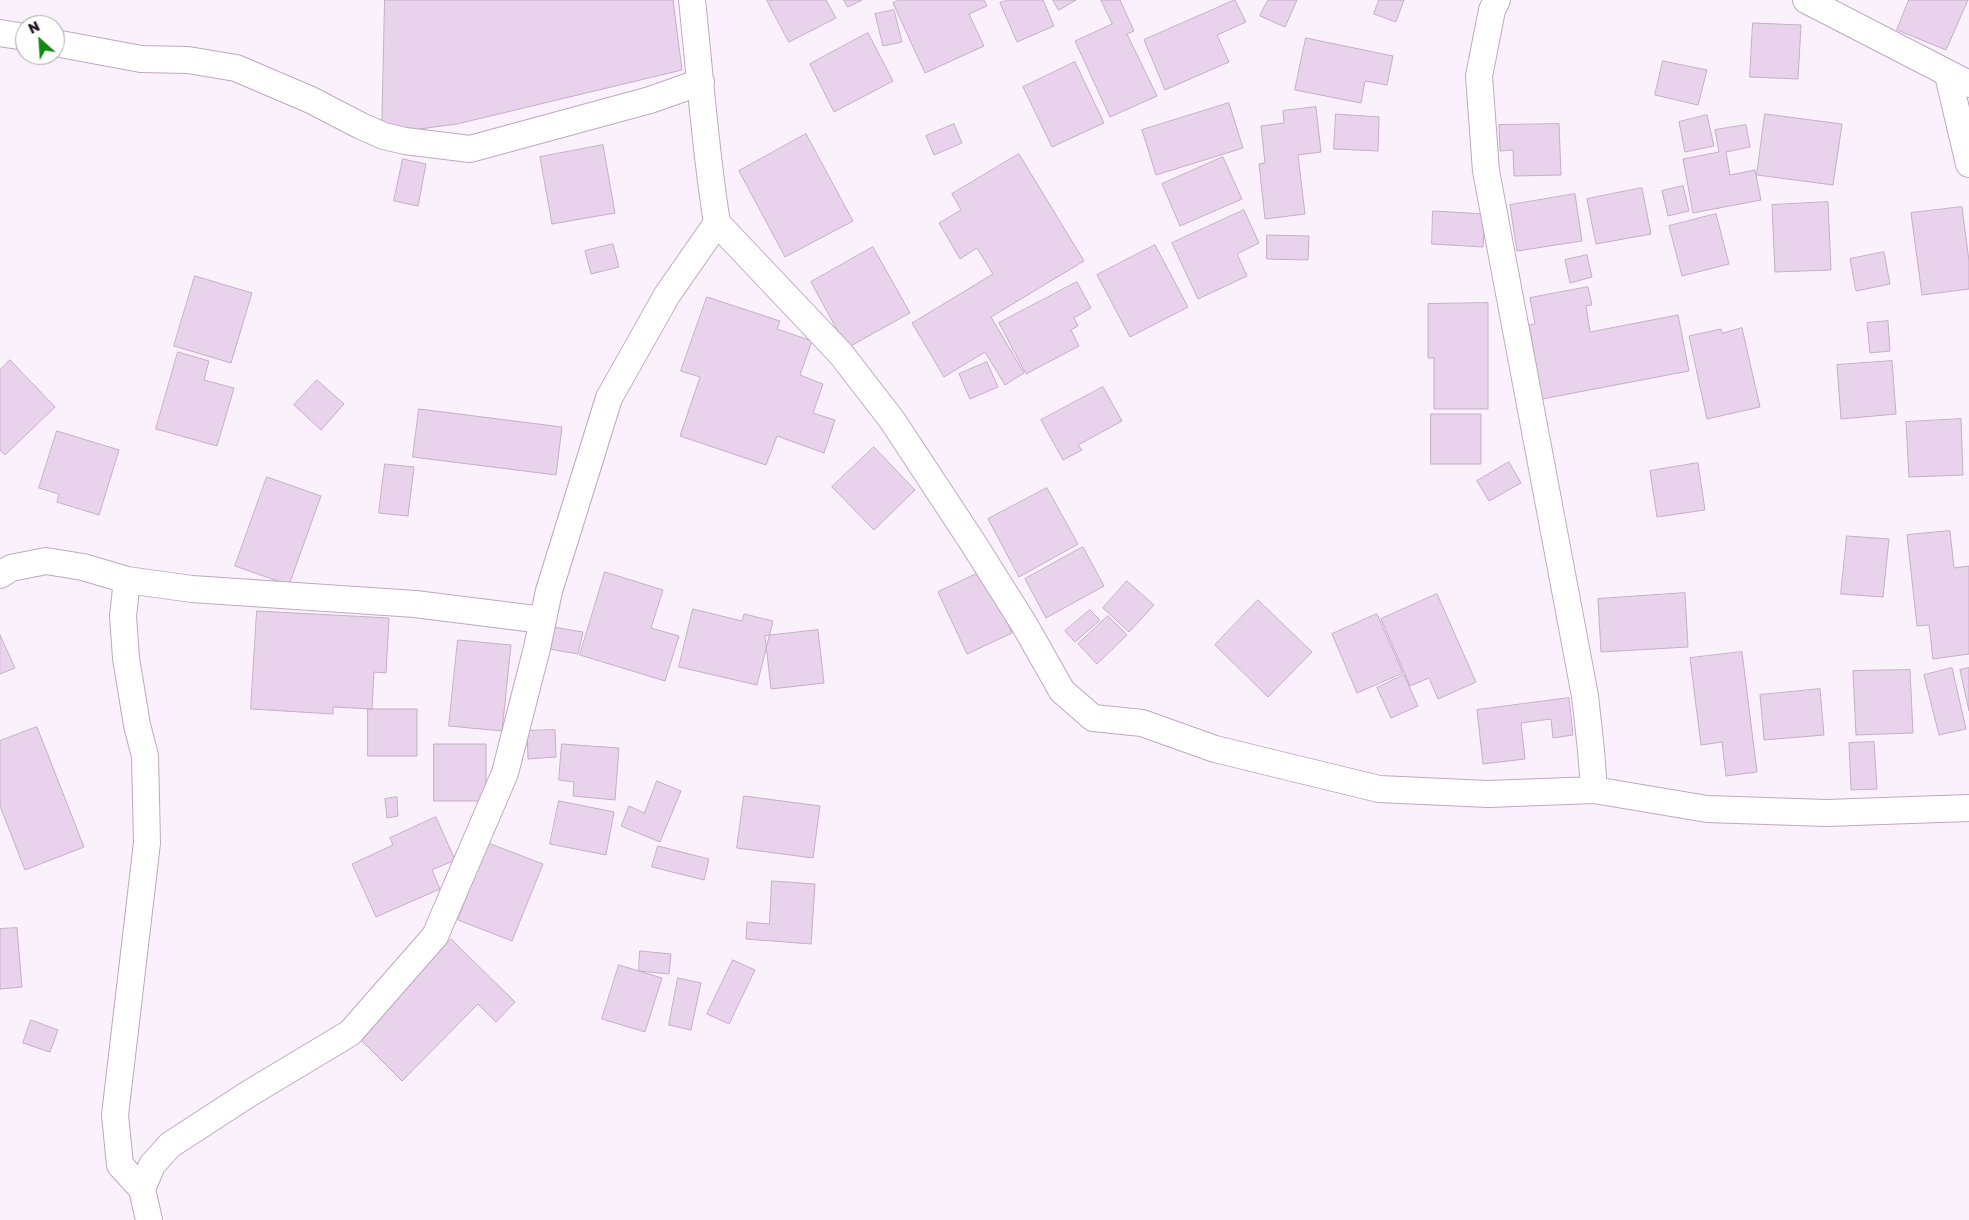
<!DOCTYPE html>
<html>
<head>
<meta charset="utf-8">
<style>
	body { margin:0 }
	#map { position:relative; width:1969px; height:1220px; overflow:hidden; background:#fbf1fc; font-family:"Golos Text",sans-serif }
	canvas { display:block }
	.north { position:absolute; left:15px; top:15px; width:50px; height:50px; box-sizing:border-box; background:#fff; border:1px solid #a7a4a7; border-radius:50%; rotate:334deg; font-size:14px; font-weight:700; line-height:20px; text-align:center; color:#231b24 }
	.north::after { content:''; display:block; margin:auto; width:18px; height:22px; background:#0f8a11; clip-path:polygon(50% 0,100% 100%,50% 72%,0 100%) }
</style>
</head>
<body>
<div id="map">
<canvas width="1969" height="1220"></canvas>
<div class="north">N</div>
</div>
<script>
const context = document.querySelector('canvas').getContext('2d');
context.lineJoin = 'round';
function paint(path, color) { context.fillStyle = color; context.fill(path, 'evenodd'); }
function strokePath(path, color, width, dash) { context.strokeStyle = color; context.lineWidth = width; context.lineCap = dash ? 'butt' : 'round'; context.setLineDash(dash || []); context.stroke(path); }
const building = new Path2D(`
	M385 0H673L682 70 457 124 382 134Z
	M767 0H826L836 18 789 42Z
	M844 0H862L848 7Z
	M900 0H984L987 6 969 14 984 46 925 73 893 3Z
	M1008 0H1043L1054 26 1017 42 1000 3Z
	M1053 0H1076L1059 10Z
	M1101 0H1120L1134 31 1127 34 1157 96 1110 117 1075 41 1112 24Z
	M1235 0 1246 22 1217 35 1229 62 1165 90 1144 40Z
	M1268 0H1297L1285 27 1260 16Z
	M1379 0H1404L1396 22 1374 14Z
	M1909 0H1968L1946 50 1897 30Z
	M894 10 902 42 883 46 875 14Z
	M1753 23 1801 25 1798 79 1750 77Z
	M868 33 893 81 834 112 810 64Z
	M1306 38 1393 56 1387 85 1365 81 1361 103 1295 90Z
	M1663 61 1707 70 1698 105 1655 95Z
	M1075 62 1104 123 1052 147 1023 87Z
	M1229 103 1243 148 1156 175 1142 130Z
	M1316 107 1321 152 1298 155 1305 214 1265 219 1259 164 1265 163 1261 126 1284 123 1283 111Z
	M1336 114 1379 117 1378 151 1334 149Z
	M1765 114 1842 124 1833 185 1757 175Z
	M1707 115 1714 146 1685 152 1679 122Z
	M954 124 962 143 934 155 926 136Z
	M1559 124 1561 175 1514 176 1513 150 1500 151 1499 125Z
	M1746 125 1750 147 1726 152 1730 175 1755 170 1761 200 1693 213 1683 159 1719 152 1715 130Z
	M806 134 853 221 785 257 739 171Z
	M603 145 615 213 552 224 540 157Z
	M1019 154 1084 261 991 317 1024 373 1005 385 985 352 944 377 912 323 993 274 977 248 960 259 939 223 961 210 952 194Z
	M1223 157 1242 199 1180 226 1162 184Z
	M403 159 426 164 418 206 394 201Z
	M1683 186 1689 211 1668 216 1662 191Z
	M1642 188 1651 234 1596 244 1587 199Z
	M1575 194 1582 241 1517 251 1510 205Z
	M1828 202 1831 270 1775 272 1772 205Z
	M1962 207 1969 261V289L1922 295 1911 213Z
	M1244 210 1259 243 1237 254 1247 276 1198 299 1172 243Z
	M1433 211 1485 214 1483 247 1432 244Z
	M1716 214 1729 264 1682 276 1669 226Z
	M1267 235 1309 236 1308 260 1267 259Z
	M613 244 619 267 591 274 585 251Z
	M1155 245 1188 307 1130 337 1097 275Z
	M873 247 910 313 847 348 811 282Z
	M1884 252 1890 284 1856 291 1850 259Z
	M1587 255 1592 277 1570 283 1565 260Z
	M195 276 252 293 231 363 174 346Z
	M1077 282 1091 308 1074 318 1078 326 1071 330 1079 346 1026 374 999 323Z
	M1588 287 1592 305 1586 306 1590 332 1678 315 1689 371 1542 399 1529 325 1535 324 1530 298Z
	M707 297 780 321 777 329 812 341 800 375 823 384 813 413 835 420 824 453 777 436 766 465 680 436 700 377 681 371Z
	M1488 303V409H1434V358H1428V304Z
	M1888 321 1890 351 1870 353 1867 323Z
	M1742 328 1760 407 1707 419 1689 336 1721 329 1722 333Z
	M178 352 209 361 204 380 234 388 217 446 156 429Z
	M10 360 55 407 5 455 0 450V370Z
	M1892 361 1896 414 1841 419 1837 365Z
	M987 362 998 387 970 399 959 374Z
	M317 380 344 404 321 430 294 405Z
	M1103 387 1122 421 1078 445 1082 450 1063 460 1041 420Z
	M419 409 562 427 556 475 413 457Z
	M1431 414H1481V464H1431Z
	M1961 419 1963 475 1909 477 1906 422Z
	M57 431 119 450 99 515 57 502 59 494 39 488Z
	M874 447 915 490 874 530 832 487Z
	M1509 462 1521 483 1489 501 1477 481Z
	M1698 463 1705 510 1657 517 1650 471Z
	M385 464 414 467 408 516 379 513Z
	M267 477 321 496 289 585 235 566Z
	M1047 488 1078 544 1019 577 988 519Z
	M1950 531 1954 568 1969 566V654L1933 659 1929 625 1917 626 1907 535Z
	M1847 536 1889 539 1883 597 1841 594Z
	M1083 547 1104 586 1046 618 1025 579Z
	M983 571 1012 633 967 654 938 592Z
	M605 572 663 590 651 628 679 636 665 681 580 655Z
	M1127 581 1154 605 1129 632 1103 608Z
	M1685 593 1688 647 1601 652 1598 599Z
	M1437 594 1476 682 1438 699 1429 678 1410 686 1381 619Z
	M1258 600 1312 652 1268 697 1215 645Z
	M693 609 742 621 744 614 773 621 757 685 679 667Z
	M1090 610 1100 620 1075 642 1065 631Z
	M257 611 389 618 386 673 374 672 372 709 333 707V714L251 709Z
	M1377 614 1403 673 1357 693 1332 634Z
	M1108 616 1127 635 1097 664 1078 644Z
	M553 627 583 632 578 654 549 649Z
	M818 630 824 683 771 689 765 636Z
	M0 635 15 668 0 674Z
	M458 640 511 645 502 731 449 726Z
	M1742 652 1757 772 1726 776 1722 742 1701 745 1690 658Z
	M1952 668 1966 729 1939 735 1924 675Z
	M1969 668V711L1960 670Z
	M1910 670 1913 733 1856 735 1853 671Z
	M1404 675 1418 706 1391 718 1377 688Z
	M1820 689 1824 735 1764 740 1760 695Z
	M1569 698 1573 735 1553 738 1551 719 1521 723 1525 759 1483 764 1477 710Z
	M368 709H417V756H368Z
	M37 727 84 847 25 870 0 806V741Z
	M555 730 556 757 528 759 527 731Z
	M1874 742 1877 789 1851 790 1849 743Z
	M434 744H486V801H434Z
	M562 744 619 748 615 800 573 796 574 782 559 780Z
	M657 781 681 791 660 842 621 826 629 806 644 813Z
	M744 796 820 806 813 858 737 848Z
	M397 797 398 816 387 818 385 799Z
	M559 801 614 812 606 855 550 844Z
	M436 817 455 860 432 870 440 889 376 917 352 864 393 845 390 838Z
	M488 843 543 864 512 941 458 920Z
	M658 846 709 859 704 880 652 867Z
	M772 881 815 884 811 944 746 939 747 922 769 924Z
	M17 928 22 987 0 989V929Z
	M451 939 515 1002 496 1022 478 1004 402 1081 356 1035Z
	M640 951 671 954 669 974 639 971Z
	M733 960 755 970 729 1024 707 1014Z
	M619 965 662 978 645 1032 602 1019Z
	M678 978 701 983 691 1030 669 1025Z
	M31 1020 58 1030 50 1052 23 1043Z`);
const street = new Path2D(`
	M1806 0 1969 84
	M0 33 25 37
	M55 43 141 59 188 60 236 68 311 100 361 126 384 136 405 141 470 149 650 100 701 82
	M1948 75 1969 164
	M717 223 841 354 892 420 973 543 1024 624 1062 691 1093 718 1142 723 1215 749 1379 789 1488 794 1594 790 1591 750 1585 696 1486 171 1479 76 1492 10 1497 0
	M0 575 11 568 46 561 83 567 127 580 192 589 415 604 543 620
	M127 580 123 616 126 658 137 725 145 756 147 843 115 1115 120 1165 142 1189 149 1220
	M1594 790 1707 809 1826 813 1969 808
	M142 1189 152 1165 170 1145 250 1093 350 1033 435 936 505 773 537 648 549 591 609 398 667 295 717 223C705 149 700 75 692 0`);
paint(building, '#e9d2eb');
strokePath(building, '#c4aec7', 1);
strokePath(street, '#bfa8c1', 28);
strokePath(street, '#fff', 26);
</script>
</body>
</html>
